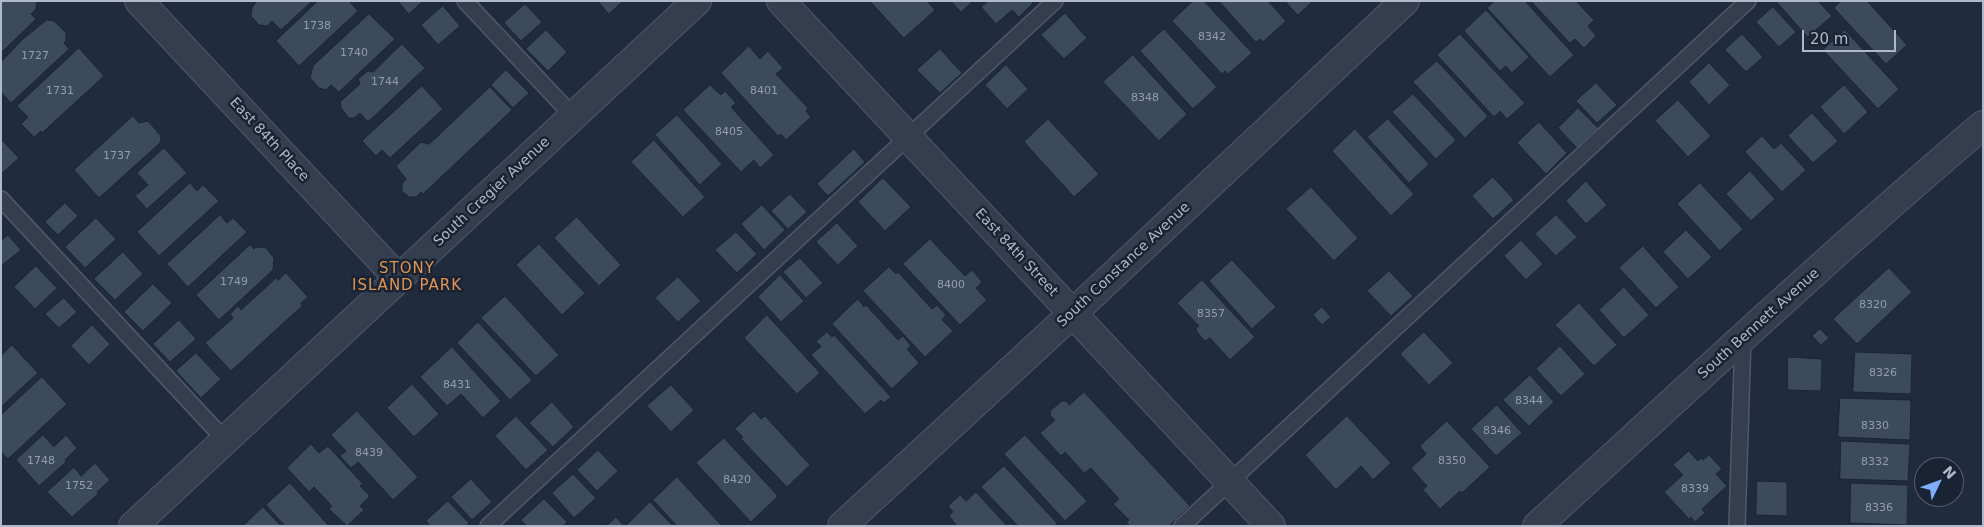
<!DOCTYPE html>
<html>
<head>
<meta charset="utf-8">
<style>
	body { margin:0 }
	#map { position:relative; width:1984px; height:527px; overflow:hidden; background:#202c3e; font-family:"DejaVu Sans",sans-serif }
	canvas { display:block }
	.frame { position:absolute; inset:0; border:2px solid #b0b9c9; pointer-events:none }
	.north { position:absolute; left:1914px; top:457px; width:50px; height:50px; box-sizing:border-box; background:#1a2333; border:1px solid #565f6f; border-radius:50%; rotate:48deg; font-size:14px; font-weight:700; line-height:20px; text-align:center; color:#b0b9c9 }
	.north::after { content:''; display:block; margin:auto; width:18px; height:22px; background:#7fadff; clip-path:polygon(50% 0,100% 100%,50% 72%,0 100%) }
	.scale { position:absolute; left:1802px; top:30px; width:94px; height:22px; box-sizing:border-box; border:2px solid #b0b9c9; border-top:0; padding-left:6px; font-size:15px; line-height:18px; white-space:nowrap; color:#b0b9c9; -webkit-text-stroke:4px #1a2333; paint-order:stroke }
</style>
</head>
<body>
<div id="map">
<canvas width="1984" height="527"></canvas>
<div class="frame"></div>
<div class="north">N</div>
<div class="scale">20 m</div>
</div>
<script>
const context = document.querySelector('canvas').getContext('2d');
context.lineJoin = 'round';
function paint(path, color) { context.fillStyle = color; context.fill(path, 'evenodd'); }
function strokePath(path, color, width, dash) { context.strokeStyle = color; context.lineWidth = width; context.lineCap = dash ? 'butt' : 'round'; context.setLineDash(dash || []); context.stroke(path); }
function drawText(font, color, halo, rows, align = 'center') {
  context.font = font + ' "DejaVu Sans",sans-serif'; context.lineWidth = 5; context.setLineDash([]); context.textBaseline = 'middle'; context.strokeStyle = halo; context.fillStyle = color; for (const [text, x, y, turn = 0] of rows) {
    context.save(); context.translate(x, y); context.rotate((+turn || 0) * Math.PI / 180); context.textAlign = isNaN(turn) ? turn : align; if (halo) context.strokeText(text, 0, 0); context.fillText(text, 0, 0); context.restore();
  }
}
const building = new Path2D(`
	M2 1H37L36 9 31 14 36 19 1 53Z
	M257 1H312L281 30 272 21 267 26 259 25 251 16 252 8Z
	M318 1H349L358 11 299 66 276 41Z
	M398 1H423L409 14Z
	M598 1H623L609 14Z
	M870 1H927L935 10 904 38Z
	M951 1H973L961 12Z
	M985 1H1032L1033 3 1019 17 1012 10 996 24 981 7 986 3Z
	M1193 1H1204L1252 53 1228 74 1225 71 1222 74 1172 21Z
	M1219 1H1268L1286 21 1263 42 1260 39 1256 42Z
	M1285 1H1313L1298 15Z
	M1495 1H1525L1574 55 1550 77 1487 8Z
	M1531 1H1576L1594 20 1588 26 1596 36 1584 48 1575 39 1570 43Z
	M1776 1H1818L1832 16 1808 37Z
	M1841 1H1867L1907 45 1886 64 1834 8Z
	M525 4 542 22 521 41 504 23Z
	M443 6 460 26 438 45 421 25Z
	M1773 7 1796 32 1779 47 1756 22Z
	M1486 10 1529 57 1512 73 1506 66 1500 71 1464 31Z
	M1065 13 1087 38 1064 59 1041 35Z
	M369 14 395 39 339 92 331 85 326 90 319 88 310 78 313 66Z
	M47 20 54 21 66 33V41L64 43 69 49 11 103 1 92V62L23 39Z
	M1164 29 1217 87 1193 109 1140 51Z
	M546 30 567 52 548 71 526 49Z
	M1845 30 1899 89 1878 109 1823 50Z
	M1460 34 1525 103 1507 119 1500 111 1494 117 1437 55Z
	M1742 34 1763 57 1746 72 1725 50Z
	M402 44 425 68 368 122 360 113 354 118H349L341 108 340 102 360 84 358 79 368 71 373 72Z
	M749 46 760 59 768 51 783 68 776 74 808 108 806 111 811 117 786 140 781 134 778 136 721 73Z
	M79 48 104 76 42 133 41 131 34 137 21 124 28 117 17 106Z
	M940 49 962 73 940 93 917 70Z
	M1133 55 1187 114 1159 141 1103 82Z
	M1437 61 1488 116 1465 138 1413 82Z
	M1709 63 1730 85 1709 105 1689 82Z
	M1006 65 1028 89 1007 109 985 85Z
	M506 70 529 93 513 108 491 85Z
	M1596 83 1617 105 1597 123 1576 101Z
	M710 85 721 95 725 91 736 103 731 107 774 155 760 168 754 160 741 172 683 110Z
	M1844 85 1868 112 1844 134 1820 107Z
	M422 86 443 109 390 158 382 150 376 156 362 141Z
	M490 87 512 110 423 194 421 192 416 197H409L402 191V184L406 179 396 166 421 142 429 144Z
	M1413 94 1456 140 1436 159 1392 112Z
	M1678 100 1711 136 1688 157 1655 121Z
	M1578 108 1598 128 1577 148 1558 128Z
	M1812 113 1838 141 1813 163 1788 136Z
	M677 115 722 164 700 185 655 135Z
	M133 116 139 123 148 121 161 136 160 143 99 198 74 170Z
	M1048 119 1099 174 1074 197 1024 142Z
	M1388 119 1429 164 1409 183 1367 137Z
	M1539 122 1567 153 1546 174 1517 143Z
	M1355 129 1414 194 1391 216 1332 151Z
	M1762 136 1774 149 1781 143 1806 170 1782 192 1745 152Z
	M1 139 19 158 1 174Z
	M654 140 705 197 683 217 631 162Z
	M164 148 187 173 147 209 135 196 148 185 137 173Z
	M854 149 865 162 828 196 817 184Z
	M1750 171 1775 199 1751 221 1726 194Z
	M1493 177 1514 200 1493 219 1472 196Z
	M883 178 911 207 885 231 858 202Z
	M1586 181 1607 205 1586 224 1566 201Z
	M190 183 197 191 203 185 219 201 159 256 137 232Z
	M1700 183 1743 229 1720 251 1677 204Z
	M1311 187 1358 238 1334 261 1286 209Z
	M790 194 807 212 788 229 771 211Z
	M65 203 78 216 58 235 45 222Z
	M762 205 785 230 764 250 741 224Z
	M220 215 227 223 233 218 247 232 188 287 167 264Z
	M1556 215 1577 237 1556 256 1535 234Z
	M577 217 621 265 599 286 554 238Z
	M96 218 116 239 85 268 65 247Z
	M837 223 858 246 838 265 816 242Z
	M1686 230 1712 257 1688 279 1663 252Z
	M736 232 757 254 737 273 715 250Z
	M8 235 21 250 1 266V241Z
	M930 239 965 276 972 270 982 282 976 288 987 300 960 325 903 264Z
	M1521 240 1543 264 1526 280 1504 256Z
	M539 244 585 293 562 315 516 265Z
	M250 245 254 249 256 247 266 248 274 258 273 270 219 320 196 295Z
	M1643 246 1679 287 1656 308 1619 268Z
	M123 252 143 274 115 300 94 279Z
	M800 258 823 283 806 298 783 272Z
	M1232 260 1276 307 1252 329 1209 281Z
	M36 266 57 288 35 309 14 287Z
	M889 267 896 274 898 272 932 309 937 305 946 315 942 320 953 331 925 357 863 291Z
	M1889 268 1912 292 1857 344 1833 319Z
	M1389 271 1413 296 1391 316 1367 291Z
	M286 273 308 297 301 303 302 306 231 371 205 343 233 318 230 314 238 306 241 310 276 278 278 280Z
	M780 275 804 301 781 322 758 297Z
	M678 277 701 301 678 322 655 298Z
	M1202 280 1255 337 1230 360 1210 338 1205 341 1197 332 1196 328 1199 326 1177 303Z
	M153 284 172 303 143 331 124 312Z
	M1624 287 1649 315 1624 338 1599 310Z
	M505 296 559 355 536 376 481 318Z
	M64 298 77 312 59 328 45 314Z
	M858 299 864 307 866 305 898 340 903 336 911 346 907 349 919 363 892 389 832 324Z
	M1579 303 1617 345 1594 366 1555 325Z
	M1322 307 1331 317 1322 325 1313 315Z
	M767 315 820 373 797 394 744 338Z
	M179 320 196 339 170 362 153 344Z
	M478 322 532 380 510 400 457 343Z
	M92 325 110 344 89 365 71 346Z
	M1820 329 1829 338 1821 345 1812 336Z
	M827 332 832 337 834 335 891 397 884 403 881 400 865 414 811 355 821 346 816 342Z
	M1424 332 1453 363 1429 385 1400 354Z
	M12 345 38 373 1 407V356Z
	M1560 346 1585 374 1561 396 1536 369Z
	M452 347 501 401 483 418 461 394 447 406 420 377Z
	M1855 352 1912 354 1911 394 1853 392Z
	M196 353 221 379 201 398 176 371Z
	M1788 357 1822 359 1821 391 1788 390Z
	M1530 375 1554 402 1529 426 1503 400Z
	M42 377 67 404 8 459 1 452V415Z
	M412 384 439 414 414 437 387 408Z
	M671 385 694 410 671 432 647 406Z
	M1084 392 1190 506 1169 526H1130L1126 522 1129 520 1113 504 1119 499 1091 468 1084 473 1065 452 1061 456 1040 433 1055 420 1050 415 1051 410 1062 401H1066L1069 405Z
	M1840 398 1911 400 1910 440 1838 437Z
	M552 402 574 427 553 447 529 423Z
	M1497 405 1522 433 1496 456 1471 429Z
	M357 411 418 477 393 500 358 462 351 468 340 456 346 451 331 435Z
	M754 411 761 419 765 416 810 465 787 487 741 439 743 437 735 429Z
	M516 416 548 450 526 470 495 436Z
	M1347 416 1391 463 1373 480 1361 466 1336 490 1305 455Z
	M1447 421 1490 467 1462 493 1460 491 1440 509 1423 490 1427 486 1411 468 1426 454 1420 446Z
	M43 435 54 447 66 435 77 448 65 460 66 462 39 486 16 460Z
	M1025 435 1087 501 1065 521 1004 454Z
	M724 438 778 496 751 522 696 463Z
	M1841 441 1910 444 1908 481 1840 479Z
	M311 444 319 453 328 446 363 484 360 486 370 496 360 506 364 510 347 526 329 509 332 506 314 487 309 492 287 468Z
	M598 450 618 471 597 491 577 470Z
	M1689 451 1698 461 1701 458 1703 460 1709 455 1722 469 1716 474 1727 486 1702 509 1705 513 1695 522 1691 517 1689 519 1664 492 1683 475 1673 465Z
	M95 463 110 480 97 492 98 494 72 517 47 492 74 467 81 476Z
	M1004 466 1057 523 1055 526H1018L981 487Z
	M573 474 596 498 574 518 552 493Z
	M677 477 722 526H677L653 500Z
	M471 479 492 502 472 520 451 497Z
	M1757 481 1787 482V516L1756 515Z
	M290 483 329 526H285L266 505Z
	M1851 483 1908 485 1907 525 1850 523Z
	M976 492 1007 526H957L949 516 953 512 948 506 960 495 966 501Z
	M544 499 567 522 563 526H527L521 520Z
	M448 501 469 523 466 526H430L426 521Z
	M650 502 673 526H628L627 525Z
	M263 507 281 526H243Z
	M616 517 624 526H607Z`);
const lane = new Path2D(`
	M465 1 573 116
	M1 199 225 440
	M488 526 1055 1
	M1182 526 1748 1
	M1737 526 1743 337`);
const street = new Path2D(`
	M139 1 399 279
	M781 1 1271 526
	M133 526 697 1
	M842 526 1073 313 1405 1
	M1537 526C1685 391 1831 254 1983 125`);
const numberNames = [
	["1738",317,26],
	["8342",1212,37],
	["1740",354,53],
	["1727",35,56],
	["1744",385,82],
	["1731",60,91],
	["8401",764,91],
	["8348",1145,98],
	["8405",729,132],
	["1737",117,156],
	["1749",234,282],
	["8400",951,285],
	["8320",1873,305],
	["8357",1211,314],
	["8326",1883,373],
	["8431",457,385],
	["8344",1529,401],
	["8330",1875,426],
	["8346",1497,431],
	["8439",369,453],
	["1748",41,461],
	["8350",1452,461],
	["8332",1875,462],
	["8420",737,480],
	["1752",79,486],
	["8339",1695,489],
	["8336",1879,508]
];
const streetNames = [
	["East 84th Place",269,140,47],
	["South Cregier Avenue",492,192,-43],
	["East 84th Street",1016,253,47],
	["South Constance Avenue",1124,265,-43],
	["South Bennett Avenue",1759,324,-42]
];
const neighbourhoodNames = [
	["STONY",407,269],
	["ISLAND PARK",407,286]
];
paint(building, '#3c4a5d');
strokePath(building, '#1c2535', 1);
strokePath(lane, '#505969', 18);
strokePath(street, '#505969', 30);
strokePath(lane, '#343e4e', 15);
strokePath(street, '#343e4e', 28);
drawText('11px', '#939dae', null, numberNames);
drawText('14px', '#b0b9c9', '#1a2333', streetNames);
context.letterSpacing = '1px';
drawText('15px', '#df9555', '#1a2333', neighbourhoodNames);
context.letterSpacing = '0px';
</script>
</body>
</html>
